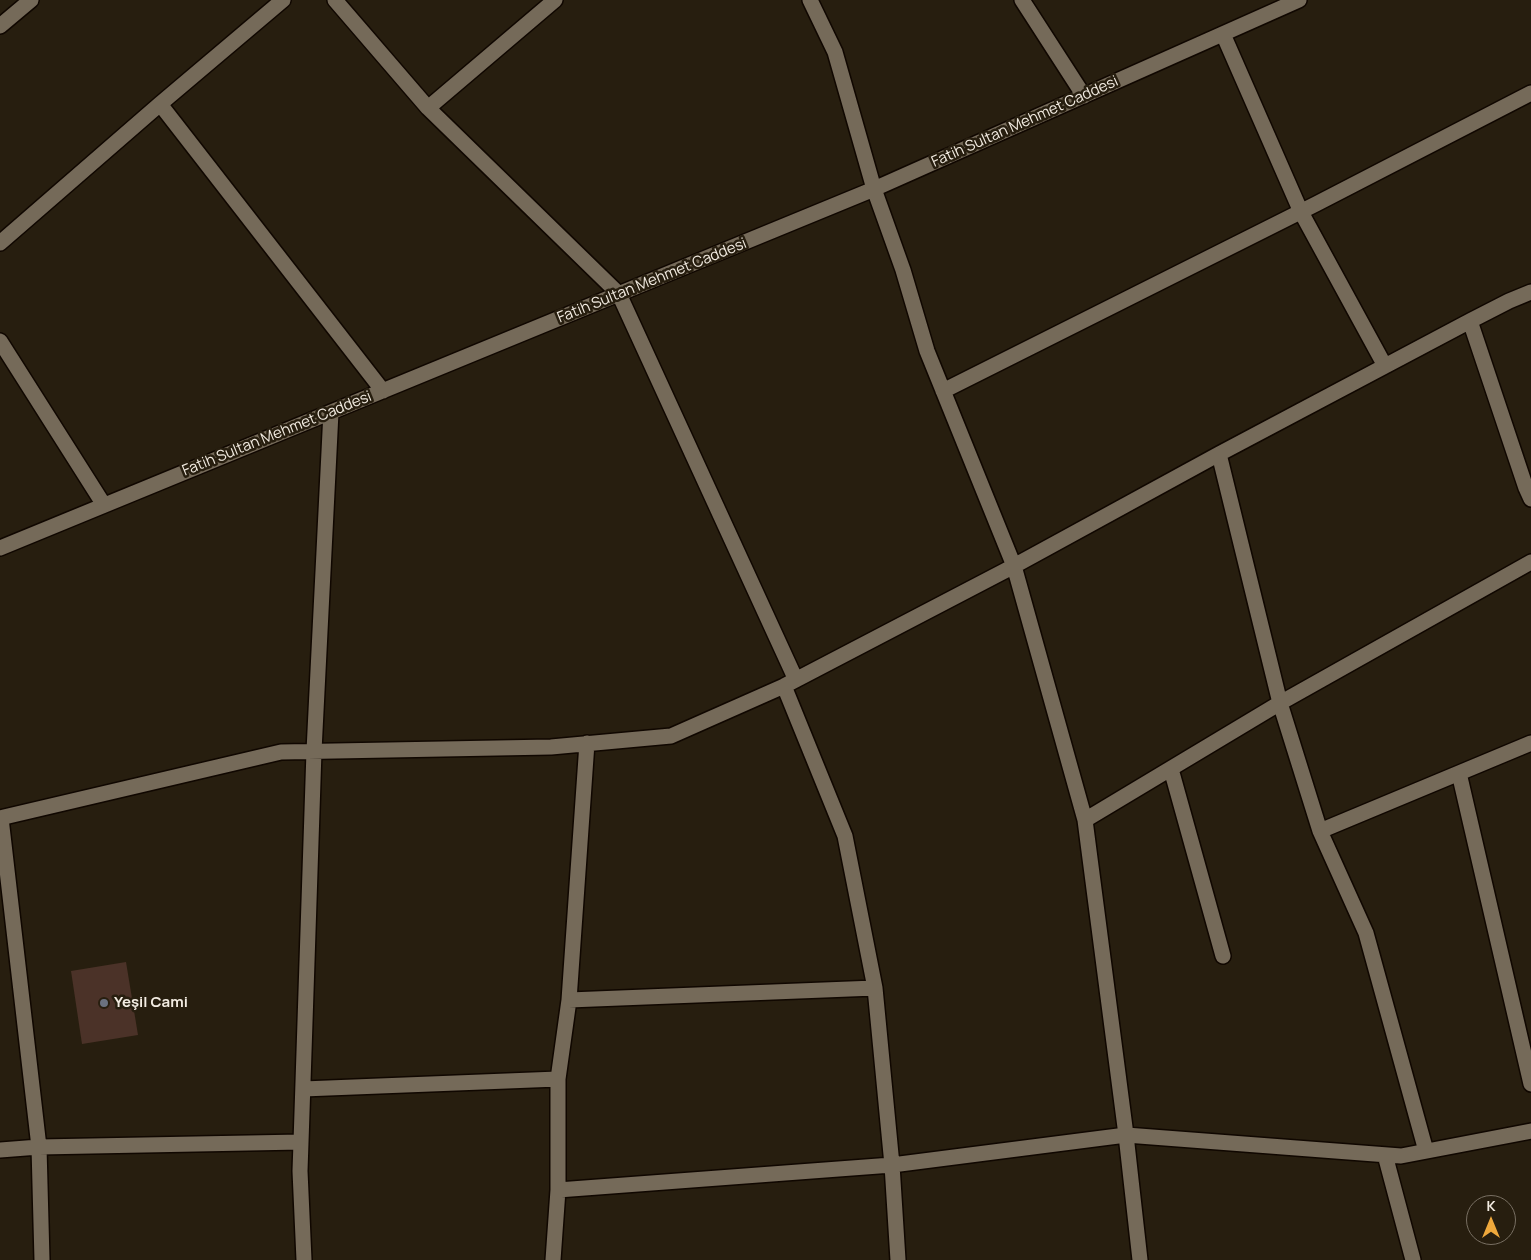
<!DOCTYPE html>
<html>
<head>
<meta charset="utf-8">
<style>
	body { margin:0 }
	#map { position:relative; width:1531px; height:1260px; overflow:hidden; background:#271e0f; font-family:Manrope,sans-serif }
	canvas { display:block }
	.north { position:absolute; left:1466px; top:1195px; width:50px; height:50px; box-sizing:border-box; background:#271e0f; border:1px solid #797063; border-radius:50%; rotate:0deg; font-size:14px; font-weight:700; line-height:20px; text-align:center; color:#f3ece2 }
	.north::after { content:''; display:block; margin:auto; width:18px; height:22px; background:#eea83c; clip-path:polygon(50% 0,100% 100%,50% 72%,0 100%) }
</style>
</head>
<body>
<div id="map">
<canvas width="1531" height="1260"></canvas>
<div class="north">K</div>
</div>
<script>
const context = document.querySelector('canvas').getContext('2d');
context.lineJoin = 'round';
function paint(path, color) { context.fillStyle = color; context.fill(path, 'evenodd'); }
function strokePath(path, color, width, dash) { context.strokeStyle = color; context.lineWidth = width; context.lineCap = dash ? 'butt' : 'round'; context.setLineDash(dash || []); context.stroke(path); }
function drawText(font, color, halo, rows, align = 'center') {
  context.font = font + ' Manrope,sans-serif'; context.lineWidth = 5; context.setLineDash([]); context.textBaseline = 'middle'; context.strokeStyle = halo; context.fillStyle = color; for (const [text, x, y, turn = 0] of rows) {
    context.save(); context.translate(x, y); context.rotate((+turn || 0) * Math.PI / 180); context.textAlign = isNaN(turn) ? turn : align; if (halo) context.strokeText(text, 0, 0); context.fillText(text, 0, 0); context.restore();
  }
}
const building = new Path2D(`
	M126 962 138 1035 82 1044 71 971Z`);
const minor = new Path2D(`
	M335 0 428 108 619 294 796 680
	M810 0 835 52 874 189 903 270 927 351 1014 566 1085 820 1126 1135 1140 1260
	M1022 0 1084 96
	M0 26 31 0
	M1223 34 1301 212 1385 366
	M160 104 383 391
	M428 108 555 0
	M0 243 160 104 283 0
	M1470 321 1526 488 1531 499
	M0 341 104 505
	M943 391 1316 204 1531 93
	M1219 454 1280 703 1320 831 1366 933 1426 1151
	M0 548 874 189 1299 0
	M784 686 845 836 875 988 892 1165 898 1260
	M1171 769 1223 956
	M1459 773 1531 1084
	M0 818 281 752 551 747 671 736 784 686 1014 566 1219 454 1470 321 1509 301 1531 292
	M1 818 39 1147 42 1260
	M1085 820 1280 703 1531 562
	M1320 831 1531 743
	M569 1000 875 988
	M303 1089 558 1079
	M0 1150 39 1147 301 1142
	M1385 1155 1413 1260
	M558 1190 892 1165 1126 1135 1401 1156 1531 1131
	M304 1260 300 1171 301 1142 314 751 331 412
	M553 1260 558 1190V1079L569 1000 587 743`);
const markers = [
	[104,1003,5,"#6b7280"]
];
const streetNames = [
	["Fatih Sultan Mehmet Caddesi",1025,122,-24],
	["Fatih Sultan Mehmet Caddesi",652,281,-22],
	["Fatih Sultan Mehmet Caddesi",277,434,-22]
];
const poiNames = [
	["Yeşil Cami",114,1003]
];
paint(building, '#4b3228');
strokePath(minor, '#100700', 18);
strokePath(minor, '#756a59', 15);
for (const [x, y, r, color] of markers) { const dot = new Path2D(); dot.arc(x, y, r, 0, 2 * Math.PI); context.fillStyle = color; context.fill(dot); strokePath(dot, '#271e0f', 2); }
drawText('15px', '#f3ece2', '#271e0f', streetNames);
drawText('bold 15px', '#f3ece2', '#271e0f', poiNames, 'left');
</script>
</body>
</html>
